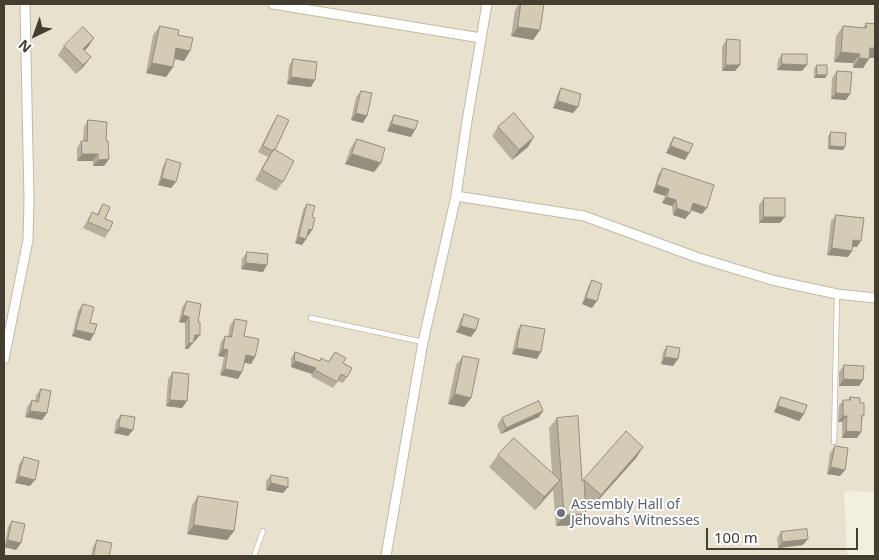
<!DOCTYPE html>
<html>
<head>
<meta charset="utf-8">
<style>
	body { margin:0 }
	#map { position:relative; width:879px; height:560px; overflow:hidden; background:#f2eee0; font-family:"Noto Sans",sans-serif }
	canvas { display:block }
	.frame { position:absolute; inset:0; border:5px solid #443e31; pointer-events:none }
	.north { position:absolute; left:10px; top:10px; width:50px; height:50px; -webkit-text-stroke:4px #fff; paint-order:stroke; rotate:222deg; font-size:14px; font-weight:700; line-height:20px; text-align:center; color:#443e31 }
	.north::after { content:''; display:block; margin:auto; width:18px; height:22px; background:#443e31; clip-path:polygon(50% 0,100% 100%,50% 72%,0 100%) }
	.scale { position:absolute; left:706px; top:528px; width:152px; height:22px; box-sizing:border-box; border:2px solid #443e31; border-top:0; padding-left:6px; font-size:15px; line-height:18px; white-space:nowrap; color:#443e31; -webkit-text-stroke:4px #fff; paint-order:stroke }
</style>
</head>
<body>
<div id="map">
<canvas width="879" height="560"></canvas>
<div class="frame"></div>
<div class="north">N</div>
<div class="scale">100 m</div>
</div>
<script>
const context = document.querySelector('canvas').getContext('2d');
context.lineJoin = 'round';
function paint(path, color) { context.fillStyle = color; context.fill(path, 'evenodd'); }
function strokePath(path, color, width, dash) { context.strokeStyle = color; context.lineWidth = width; context.lineCap = dash ? 'butt' : 'round'; context.setLineDash(dash || []); context.stroke(path); }
function drawText(font, color, halo, rows, align = 'center') {
  context.font = font + ' "Noto Sans",sans-serif'; context.lineWidth = 4; context.setLineDash([]); context.textBaseline = 'middle'; context.strokeStyle = halo; context.fillStyle = color; for (const [text, x, y, turn = 0] of rows) {
    context.save(); context.translate(x, y); context.rotate((+turn || 0) * Math.PI / 180); context.textAlign = isNaN(turn) ? turn : align; if (halo) context.strokeText(text, 0, 0); context.fillText(text, 0, 0); context.restore();
  }
}
const residential = new Path2D(`
	M4 4H875V492L844 491 847 556H4Z`);
const lane = new Path2D(`
	M311 318 423 342
	M834 442 837 294
	M254 556 263 531`);
const street = new Path2D(`
	M273 4 481 38
	M456 196 584 216 696 257 772 280 837 294 875 298
	M4 359 28 240 29 200 25 4
	M386 556 423 342 456 196 467 121 487 4`);
const wall = new Path2D(`
	M519 4H541L533 40 511 36 515 10Z
	M866 23 869 58 863 68H853V63L834 62 836 36 843 26 863 28Z
	M160 26 178 35 190 51 184 61 174 59 173 67 166 77 146 73 153 35Z
	M727 39 735 71H722V46Z
	M64 46 88 47 84 51V66L76 74 58 55Z
	M782 54 802 71 777 70 778 60Z
	M293 59 311 87 287 84 289 66Z
	M817 65 827 75 825 78H814V68Z
	M837 71 850 94 846 100 831 99 832 78Z
	M561 88 578 107 573 113 553 108 557 95Z
	M361 91 363 123 351 120 356 97Z
	M278 115 275 150 283 182 276 191 255 180 268 157 258 152 274 121Z
	M394 115 411 137 387 131 390 122Z
	M88 120 104 166H93V161H77V148L81 141H83L84 127Z
	M498 127 528 147 512 160 492 136Z
	M831 132 843 150 828 149V136Z
	M674 137 689 153 685 160 666 153 670 143Z
	M357 139 381 163 374 172 345 164 350 149Z
	M167 159 171 188 158 185 163 166Z
	M663 168 702 214 690 210 685 219 673 215 672 206 662 203 665 196 653 192 658 175Z
	M764 198 780 223H759V205Z
	M103 204 105 219 109 231 105 238 83 228 88 219 92 212 97 214Z
	M307 204 308 236H307L306 239 302 245 295 243 303 210Z
	M836 215 857 247H853L848 257 827 255 831 221Z
	M247 252 263 272 241 269 242 259Z
	M592 280V308L582 304 588 287Z
	M187 301 198 322 195 341H193L188 349H185V323L179 322 182 307Z
	M83 304 90 323V341L72 336 78 311Z
	M464 314 476 330 471 337 456 332 460 321Z
	M235 319 255 357 251 364 244 362 242 372 238 379 220 375 224 357 218 356 221 342 225 336H228L230 325Z
	M521 325 537 359 512 354 517 331Z
	M667 346 678 359 673 366 661 364 663 352Z
	M295 352 319 361 328 362 335 352 343 363 347 377 343 383 338 381 333 388 311 376 312 374 291 367V358Z
	M463 356 471 398 464 407 448 404 456 365Z
	M844 365 859 386H839V372Z
	M173 372 187 401 182 408 166 406 168 379Z
	M41 389 47 413 42 420 25 417 27 407 32 400 35 401 36 395Z
	M781 397 804 414 799 421 774 412 777 403Z
	M850 397 860 403 864 415 862 418 861 432 857 438H842V422H838L839 406 843 400H848Z
	M121 415 133 430 128 436 114 433 116 421Z
	M539 417 501 434 497 425 502 418Z
	M557 418 582 481 643 447 636 458 593 506 585 499 586 514 578 525 556 526 553 489 535 510 489 467 498 455 552 473 549 428Z
	M835 446 840 476 827 474 830 453Z
	M24 457 30 486 15 483 19 464Z
	M271 475 288 487 283 493 266 490V481Z
	M198 496 234 531 227 540 187 534 192 505Z
	M12 521 16 550 4 547 8 527Z
	M781 532 803 545 778 548 777 538Z
	M97 540 109 556H91L93 547Z`);
const shadedWall = new Path2D(`
	M518 27 540 30 533 40 511 36Z
	M94 38 88 47 76 59 83 49Z
	M176 48 190 51 184 61 170 58Z
	M870 48H875V58H863Z
	M841 52 860 54 853 63 834 62Z
	M91 57 84 66 76 74 83 65Z
	M859 58 869 59 863 68H853Z
	M152 63 173 67 166 77 146 73Z
	M782 64 807 65 802 71 777 70Z
	M726 65H740L735 71H722Z
	M817 75H827L825 78H814Z
	M291 77 315 80 311 87 287 84Z
	M836 93 850 94 846 100 831 99Z
	M558 101 578 107 573 113 553 108Z
	M356 113 367 116 363 123 351 120Z
	M392 124 415 130 411 137 387 131Z
	M534 137 528 147 512 160 519 150Z
	M671 146 689 153 685 160 666 153Z
	M830 146 845 147 843 150 828 149Z
	M82 154H98L93 161H77Z
	M352 154 381 163 374 172 345 164Z
	M109 159 104 166H93L98 160Z
	M162 178 176 182 171 188 158 185Z
	M657 185 669 189 665 196 653 192Z
	M667 197 676 200 672 206 662 203Z
	M693 203 707 208 702 214 688 209Z
	M677 208 690 213 685 219 673 215Z
	M764 217H785L780 223H759Z
	M309 229 312 230 308 236 304 235Z
	M299 237 306 239 302 245 295 243Z
	M853 240 861 241 857 247 849 246Z
	M832 248 852 251 848 257 827 255Z
	M246 263 267 265 263 272 241 269Z
	M586 298 597 301 592 308 582 304Z
	M183 315 189 317 185 323 179 322Z
	M461 326 476 330 471 337 456 332Z
	M76 330 94 334 90 341 72 336Z
	M195 335H200L195 341H190Z
	M189 343H193L188 349H185Z
	M517 348 541 352 537 359 512 354Z
	M223 349 228 350 224 357 218 356Z
	M246 355 255 357 251 364 241 362Z
	M665 357 678 359 673 366 661 364Z
	M295 361 316 368 312 374 291 367Z
	M225 369 242 372 238 379 220 375Z
	M844 379 863 380 859 386H839Z
	M455 394 471 398 464 407 448 404Z
	M170 400 187 401 182 408 166 406Z
	M778 406 804 414 799 421 774 412Z
	M30 411 47 413 42 420 25 417Z
	M543 411 539 417 501 434 506 428Z
	M843 416H847L842 422H838Z
	M119 427 133 430 128 436 114 433Z
	M846 431 861 432 857 438H842Z
	M643 447 636 458 593 506 601 495Z
	M831 467 845 470 840 476 827 474Z
	M19 476 35 480 30 486 15 483Z
	M560 480 551 492 535 510 544 497Z
	M271 483 288 487 283 493 266 490Z
	M586 514 578 525 556 526 564 515Z
	M194 525 234 531 227 540 187 534Z
	M808 539 803 545 778 548 782 542Z
	M8 540 21 543 16 550 4 547Z`);
const building = new Path2D(`
	M521 4H544L540 30 518 27Z
	M866 23 875 24V48H870L869 59 859 58 860 54 841 52 843 26 866 28Z
	M160 26 179 30 178 35 193 38 190 51 176 48 173 67 152 63Z
	M83 27 94 38 83 49 91 57 83 65 64 46Z
	M727 39 740 40V65H726Z
	M782 54H807V65L782 64Z
	M293 59 317 62 315 80 291 77Z
	M817 65H827V75H817Z
	M837 71 852 72 850 94 836 93Z
	M561 88 581 94 578 107 558 101Z
	M361 91 372 93 367 116 356 113Z
	M514 113 534 137 519 150 498 127Z
	M278 115 289 120 275 150 274 149 273 151 263 146Z
	M394 115 418 121 415 130 392 124Z
	M88 120 107 122 106 141H108L109 159 98 160V154H82L81 141H87Z
	M831 132 846 133 845 147 830 146Z
	M674 137 693 144 689 153 671 146Z
	M357 139 385 148 381 163 352 154Z
	M274 149 294 161 283 182 262 170Z
	M167 159 181 163 176 182 162 178Z
	M663 168 714 185 707 208 693 203 690 213 677 208 676 200 667 197 669 189 657 185Z
	M764 198H785V217H764Z
	M103 204 110 207 105 219 113 222 109 231 88 222 92 212 98 215Z
	M307 204 315 206 312 217 315 218 312 230 309 229 306 239 299 237Z
	M836 215 864 218 861 241 853 240 852 251 832 248Z
	M247 252 268 254 267 265 246 263Z
	M592 280 602 284 597 301 586 298Z
	M187 301 201 304 198 322H200V335H195L193 343H189V317L183 315Z
	M83 304 94 307 90 323 97 324 94 334 76 330Z
	M464 314 479 319 476 330 461 326Z
	M235 319 247 321 244 336 259 339 255 357 246 355 242 372 225 369 228 350 223 349 225 336 231 337Z
	M521 325 545 329 541 352 517 348Z
	M667 346 680 348 678 359 665 357Z
	M295 352 320 361 321 358 329 362 335 352 346 358 343 363 352 368 347 377 341 374 337 382 315 370 316 368 295 361Z
	M463 356 479 359 471 398 455 394Z
	M844 365 864 366 863 380 844 379Z
	M173 372 189 374 187 401 170 400Z
	M41 389 51 391 47 413 30 411 32 400 38 402Z
	M781 397 807 405 804 414 778 406Z
	M850 397 860 398V403H864V415H862L861 432 846 431 847 416H843V400H850Z
	M539 401 543 411 506 428 502 418Z
	M121 415 135 417 133 430 119 427Z
	M578 416 582 481 626 431 643 447 601 495 584 480 586 514 564 515 557 418Z
	M514 438 560 480 544 497 498 455Z
	M835 446 848 448 845 470 831 467Z
	M24 457 39 461 35 480 19 476Z
	M271 475 288 478V487L271 483Z
	M198 496 238 502 234 531 194 525Z
	M12 521 25 524 21 543 8 540Z
	M807 529 808 539 782 542 781 532Z
	M97 540 112 543 109 556H94Z`);
const markers = [
	[561,513,5,"#6b7280"]
];
const worshipNames = [
	["Assembly Hall of",571,505],
	["Jehovahs Witnesses",571,521]
];
paint(residential, '#e7e1ce');
strokePath(lane, '#c1baa5', 6);
strokePath(street, '#c1baa5', 11);
strokePath(lane, '#fff', 4.5);
strokePath(street, '#fff', 9);
paint(wall, '#b6af9c');
paint(shadedWall, '#948e7f');
paint(building, '#d4cbb5');
strokePath(building, '#948e7f', 1);
for (const [x, y, r, color] of markers) { const dot = new Path2D(); dot.arc(x, y, r, 0, 2 * Math.PI); context.fillStyle = color; context.fill(dot); strokePath(dot, '#fff', 2); }
drawText('14px', '#5b616d', '#fff', worshipNames, 'left');
</script>
</body>
</html>
